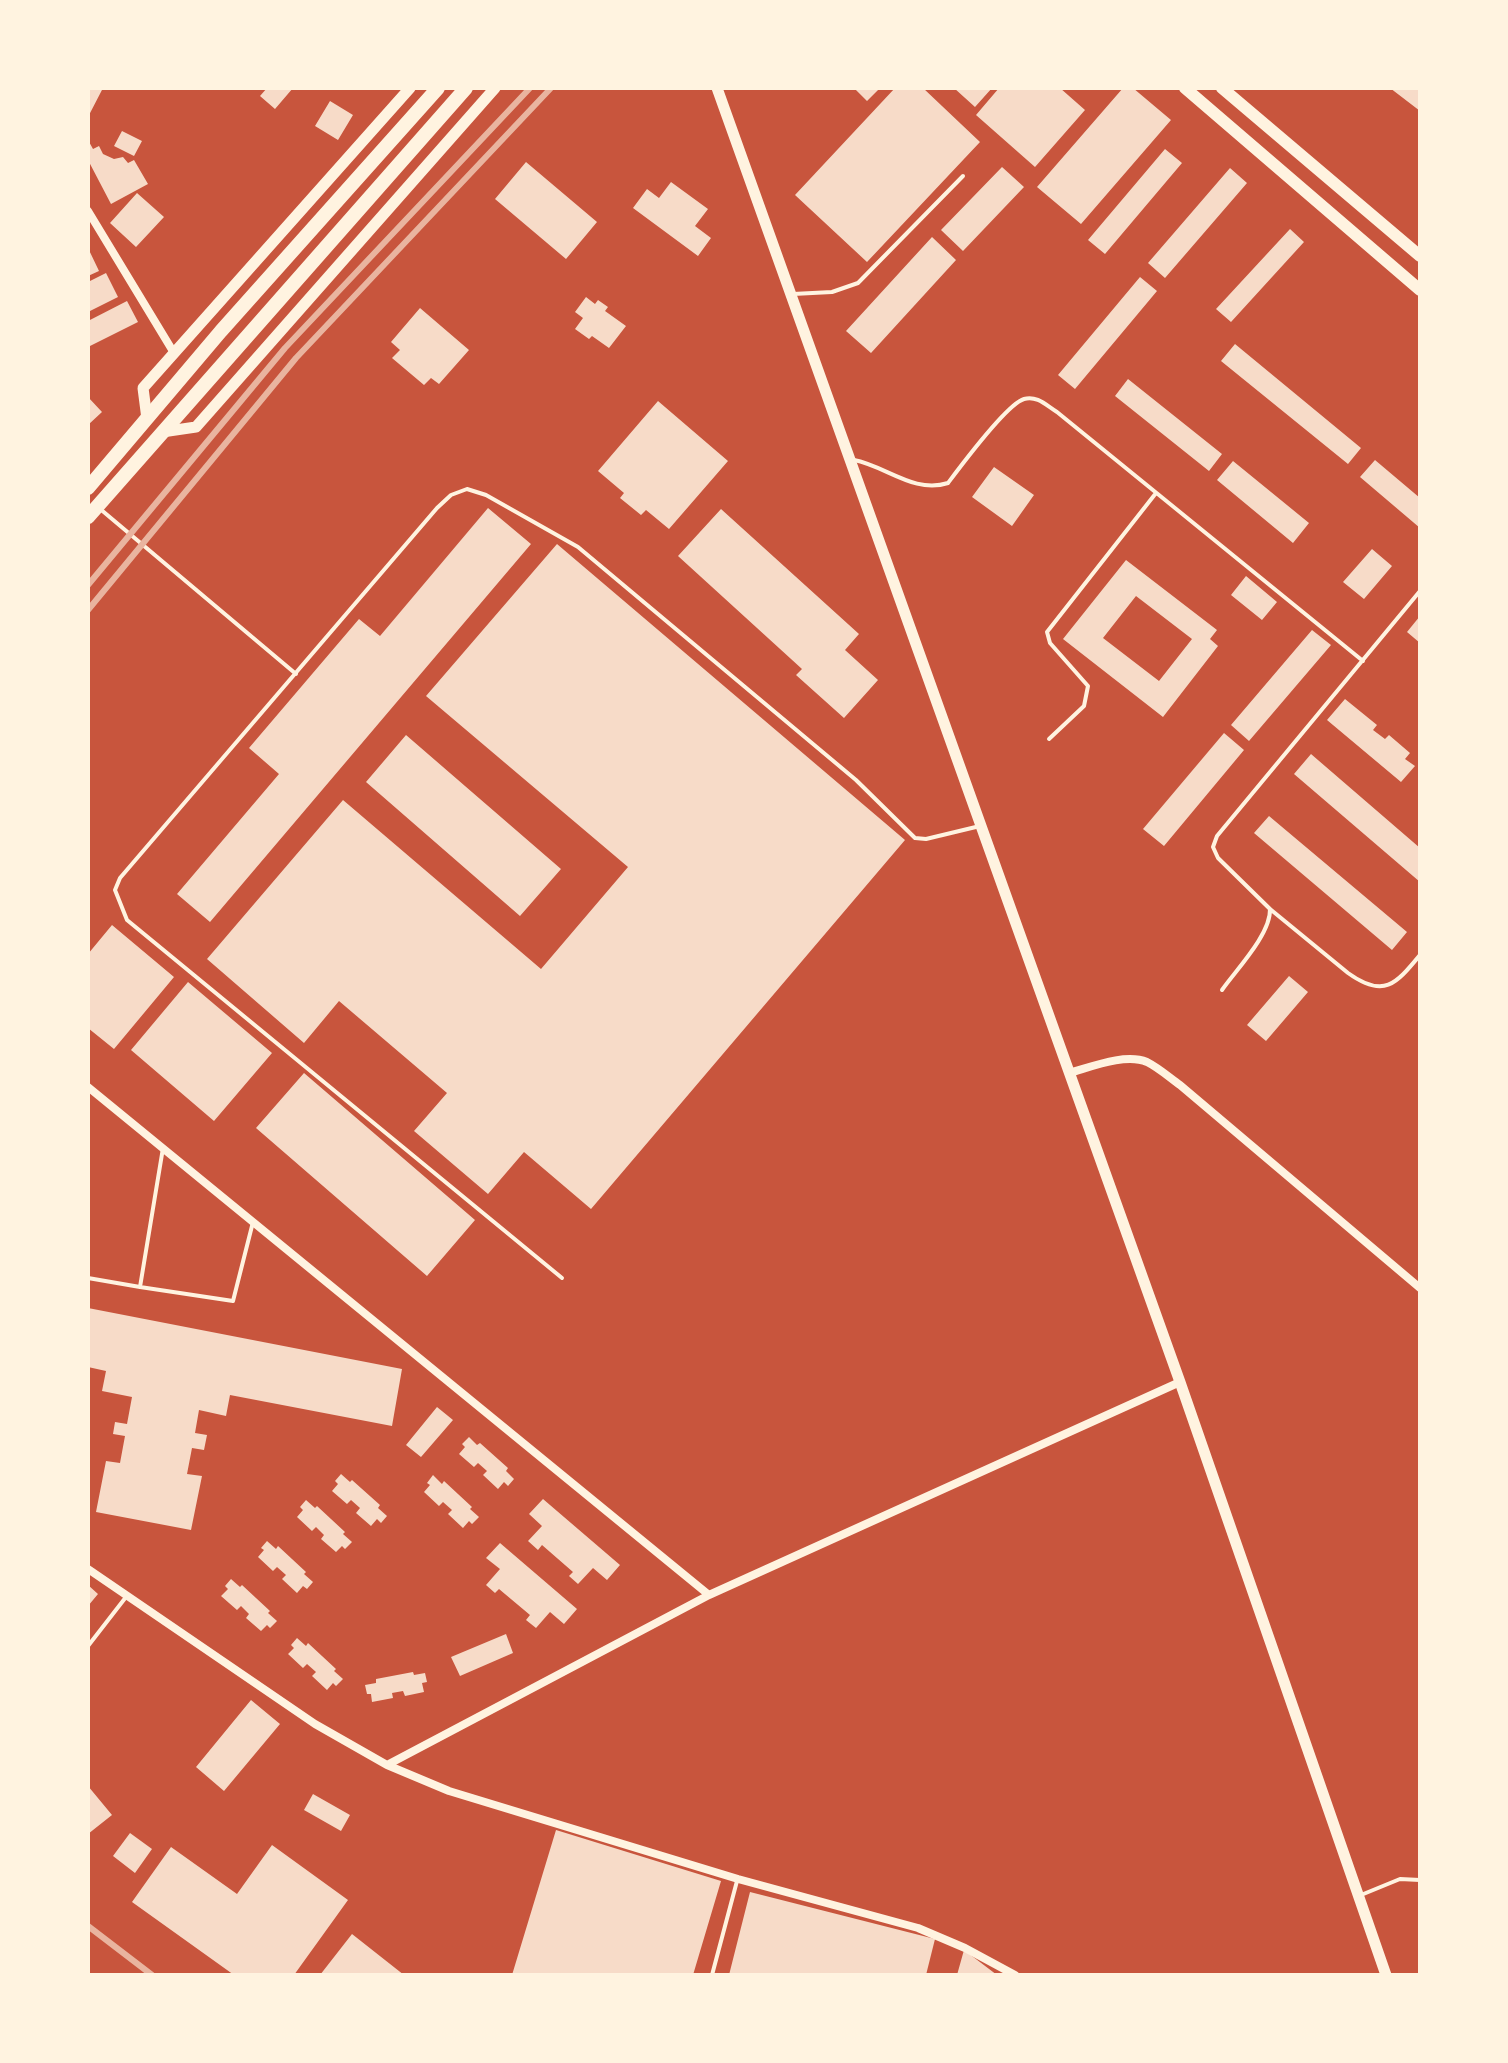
<!DOCTYPE html>
<html>
<head>
<meta charset="utf-8">
<style>
	body { margin:0 }
	#map { position:relative; width:1508px; height:2063px; overflow:hidden; background:#c8553d; font-family:"Sofia Sans Condensed",sans-serif }
	canvas { display:block }
	.frame { position:absolute; inset:0; border:90px solid #fff3e0; pointer-events:none }
</style>
</head>
<body>
<div id="map">
<canvas width="1508" height="2063"></canvas>
<div class="frame"></div>
</div>
<script>
const context = document.querySelector('canvas').getContext('2d');
context.lineJoin = 'round';
function paint(path, color) { context.fillStyle = color; context.fill(path, 'evenodd'); }
function strokePath(path, color, width, dash) { context.strokeStyle = color; context.lineWidth = width; context.lineCap = dash ? 'butt' : 'round'; context.setLineDash(dash || []); context.stroke(path); }
const building = new Path2D(`
	M88 88H103L88 117Z
	M267 88H293L275 109 260 96Z
	M854 88H880L867 101Z
	M895 88H923L980 142 867 262 795 195Z
	M954 88H992L975 107Z
	M999 88H1060L1085 110 1035 167 976 115Z
	M1123 88H1133L1171 120 1081 224 1037 187Z
	M1390 88H1420V111Z
	M330 101 353 115 338 140 315 126Z
	M122 131 142 141 134 156 114 146Z
	M88 140 93 149 99 146 103 154 114 159 123 157 128 163 134 160 148 184 111 204 88 160Z
	M1165 149 1182 163 1105 254 1088 240Z
	M526 162 597 222 566 259 495 199Z
	M1002 167 1024 187 963 251 941 230Z
	M1230 168 1247 183 1165 278 1148 263Z
	M671 182 708 209 695 226 711 238 698 256 633 208 647 189 659 198Z
	M137 193 164 217 136 247 110 223Z
	M1290 229 1304 242 1231 322 1216 309Z
	M932 237 956 260 871 353 846 331Z
	M88 248 99 271 88 276Z
	M106 273 118 297 88 312V282Z
	M1140 277 1157 291 1075 389 1058 375Z
	M586 297 595 304 598 300 608 307 605 311 626 326 609 348 592 336 589 339 575 329 583 318 575 312Z
	M127 301 138 322 88 347V321Z
	M420 308 469 350 439 384 431 378 424 385 392 358 400 350 391 342Z
	M1235 344 1361 448 1348 464 1221 361Z
	M1128 379 1222 454 1209 471 1115 396Z
	M88 397 102 412 88 425Z
	M658 401 728 461 669 529 646 510 641 515 620 498 624 493 598 471Z
	M1375 460 1420 498V528L1360 477Z
	M1233 461 1309 523 1293 543 1217 480Z
	M994 467 1034 495 1012 526 972 497Z
	M488 508 531 544 210 922 177 894 279 774 249 748 359 619 380 636Z
	M721 509 859 634 845 650 878 680 844 718 796 675 802 669 678 556Z
	M557 544 905 840 591 1209 524 1152 488 1194 414 1131 447 1093 339 1001 304 1043 207 959 343 800 541 969 628 867 426 696Z
	M1372 549 1392 566 1364 599 1343 582Z
	M1126 560 1217 630 1210 639 1218 646 1163 717 1063 639ZM1136 596 1192 639 1159 681 1103 638Z
	M1246 576 1277 602 1262 620 1231 595Z
	M1420 616V643L1407 632Z
	M1312 630 1331 645 1249 741 1231 725Z
	M1345 699 1377 725 1373 730 1385 739 1389 735 1410 753 1405 759 1415 766 1401 782 1327 720Z
	M1224 733 1244 750 1164 846 1143 829Z
	M406 735 561 869 520 916 366 782Z
	M1311 754 1420 848V882L1294 774Z
	M1269 816 1407 932 1392 950 1254 833Z
	M112 925 174 977 114 1049 88 1028V954Z
	M1289 976 1308 992 1266 1041 1247 1025Z
	M188 982 272 1053 214 1121 131 1050Z
	M304 1073 475 1220 427 1276 256 1128Z
	M88 1308 402 1369 392 1426 230 1395 226 1416 199 1410 195 1433 207 1435 204 1450 192 1448 187 1474 202 1476 191 1530 96 1512 106 1461 120 1463 125 1436 113 1434 115 1422 127 1424 132 1397 102 1391 106 1371 88 1367Z
	M437 1407 453 1420 421 1457 406 1445Z
	M469 1437 477 1445 480 1443 508 1468 506 1471 514 1479 508 1486 504 1482 498 1489 483 1475 487 1471 478 1463 474 1467 459 1454 465 1447 462 1444Z
	M341 1474 350 1482 352 1480 380 1505 378 1508 387 1516 381 1523 377 1519 371 1526 356 1513 360 1508 351 1500 347 1504 332 1491 338 1484 335 1481Z
	M433 1475 442 1484 444 1481 472 1507 470 1509 479 1517 472 1524 469 1521 463 1528 448 1514 452 1510 443 1502 439 1506 424 1492 430 1485 427 1483Z
	M543 1499 620 1565 607 1580 593 1568 578 1584 569 1576 573 1572 542 1545 538 1550 528 1541 542 1526 529 1514Z
	M306 1500 315 1508 317 1506 345 1532 343 1534 352 1542 345 1549 342 1546 336 1552 321 1539 324 1535 316 1527 312 1531 297 1517 303 1510 300 1507Z
	M267 1541 276 1549 278 1546 306 1572 304 1574 313 1582 307 1589 303 1586 297 1593 282 1579 286 1575 277 1567 273 1571 258 1557 264 1550 261 1548Z
	M500 1543 577 1609 564 1624 550 1612 536 1628 526 1620 530 1615 499 1589 495 1593 486 1585 500 1569 486 1558Z
	M231 1579 240 1587 242 1585 270 1611 268 1613 277 1621 270 1628 267 1625 261 1631 246 1618 249 1614 241 1606 237 1610 221 1596 228 1589 225 1586Z
	M88 1585 98 1594 88 1606Z
	M506 1634 513 1653 460 1676 451 1657Z
	M297 1638 306 1646 308 1643 336 1669 334 1671 343 1679 336 1686 333 1683 327 1690 312 1676 316 1672 307 1664 303 1668 288 1654 294 1648 291 1645Z
	M413 1672 414 1675 425 1673 427 1682 422 1683 424 1692 405 1696 403 1691 392 1693 393 1698 372 1702 371 1694H367L365 1685 376 1683V1679Z
	M251 1700 280 1724 224 1791 196 1767Z
	M88 1786 112 1815 88 1834Z
	M313 1794 350 1815 341 1831 304 1810Z
	M556 1830 721 1881 693 1975H512Z
	M130 1833 152 1849 135 1873 113 1856Z
	M272 1845 348 1900 294 1975H234L132 1902 171 1847 237 1894Z
	M750 1892 935 1939 926 1975H729Z
	M352 1934 404 1975H320Z
	M964 1950 997 1975H957Z`);
const service = new Path2D(`
	M793 294 832 292 858 283 963 176
	M854 460C886 466 914 494 948 483 960 467 1007 404 1024 399 1037 395 1047 406 1057 412L1363 661
	M99 508 296 674
	M1049 739 1084 706 1088 686 1050 643 1047 632 1156 493
	M1270 909 1348 973C1384 999 1396 984 1420 955
	M1222 990C1236 970 1271 934 1270 909L1218 858 1213 847 1217 836 1420 591
	M163 1148 140 1287 233 1301 253 1222
	M88 1278 140 1287
	M562 1278 127 920 115 890 120 878 437 508 451 495 467 489 486 495 578 547 856 780 915 838 926 839 980 826
	M88 1646 126 1597
	M1361 1895 1400 1879 1420 1880
	M712 1975 737 1881`);
const minor = new Path2D(`
	M88 211 174 353
	M1069 1073C1091 1067 1125 1053 1147 1062 1159 1068 1170 1078 1180 1085L1420 1288
	M88 1087 709 1595
	M88 1569 315 1724 387 1765 709 1595 1180 1382
	M387 1765 449 1791 738 1879 918 1928 965 1948 1015 1975`);
const tertiary = new Path2D(`
	M717 88 1180 1382 1386 1975
	M147 419 143 388 410 88
	M162 432 196 427 495 88`);
const secondary = new Path2D(`
	M1185 88 1420 290
	M1222 88 1420 256`);
const trunk = new Path2D(`
	M88 488 221 331 438 88
	M88 517 466 88`);
const rail = new Path2D(`
	M88 585 285 348 530 88
	M88 610 296 358 551 88
	M88 1926 152 1975`);
paint(building, '#f7dbc8');
strokePath(service, '#fff3e0', 4);
strokePath(minor, '#fff3e0', 8);
strokePath(tertiary, '#fff3e0', 11);
strokePath(secondary, '#fff3e0', 12);
strokePath(trunk, '#fff3e0', 14);
strokePath(rail, '#e9b49f', 6);
</script>
</body>
</html>
